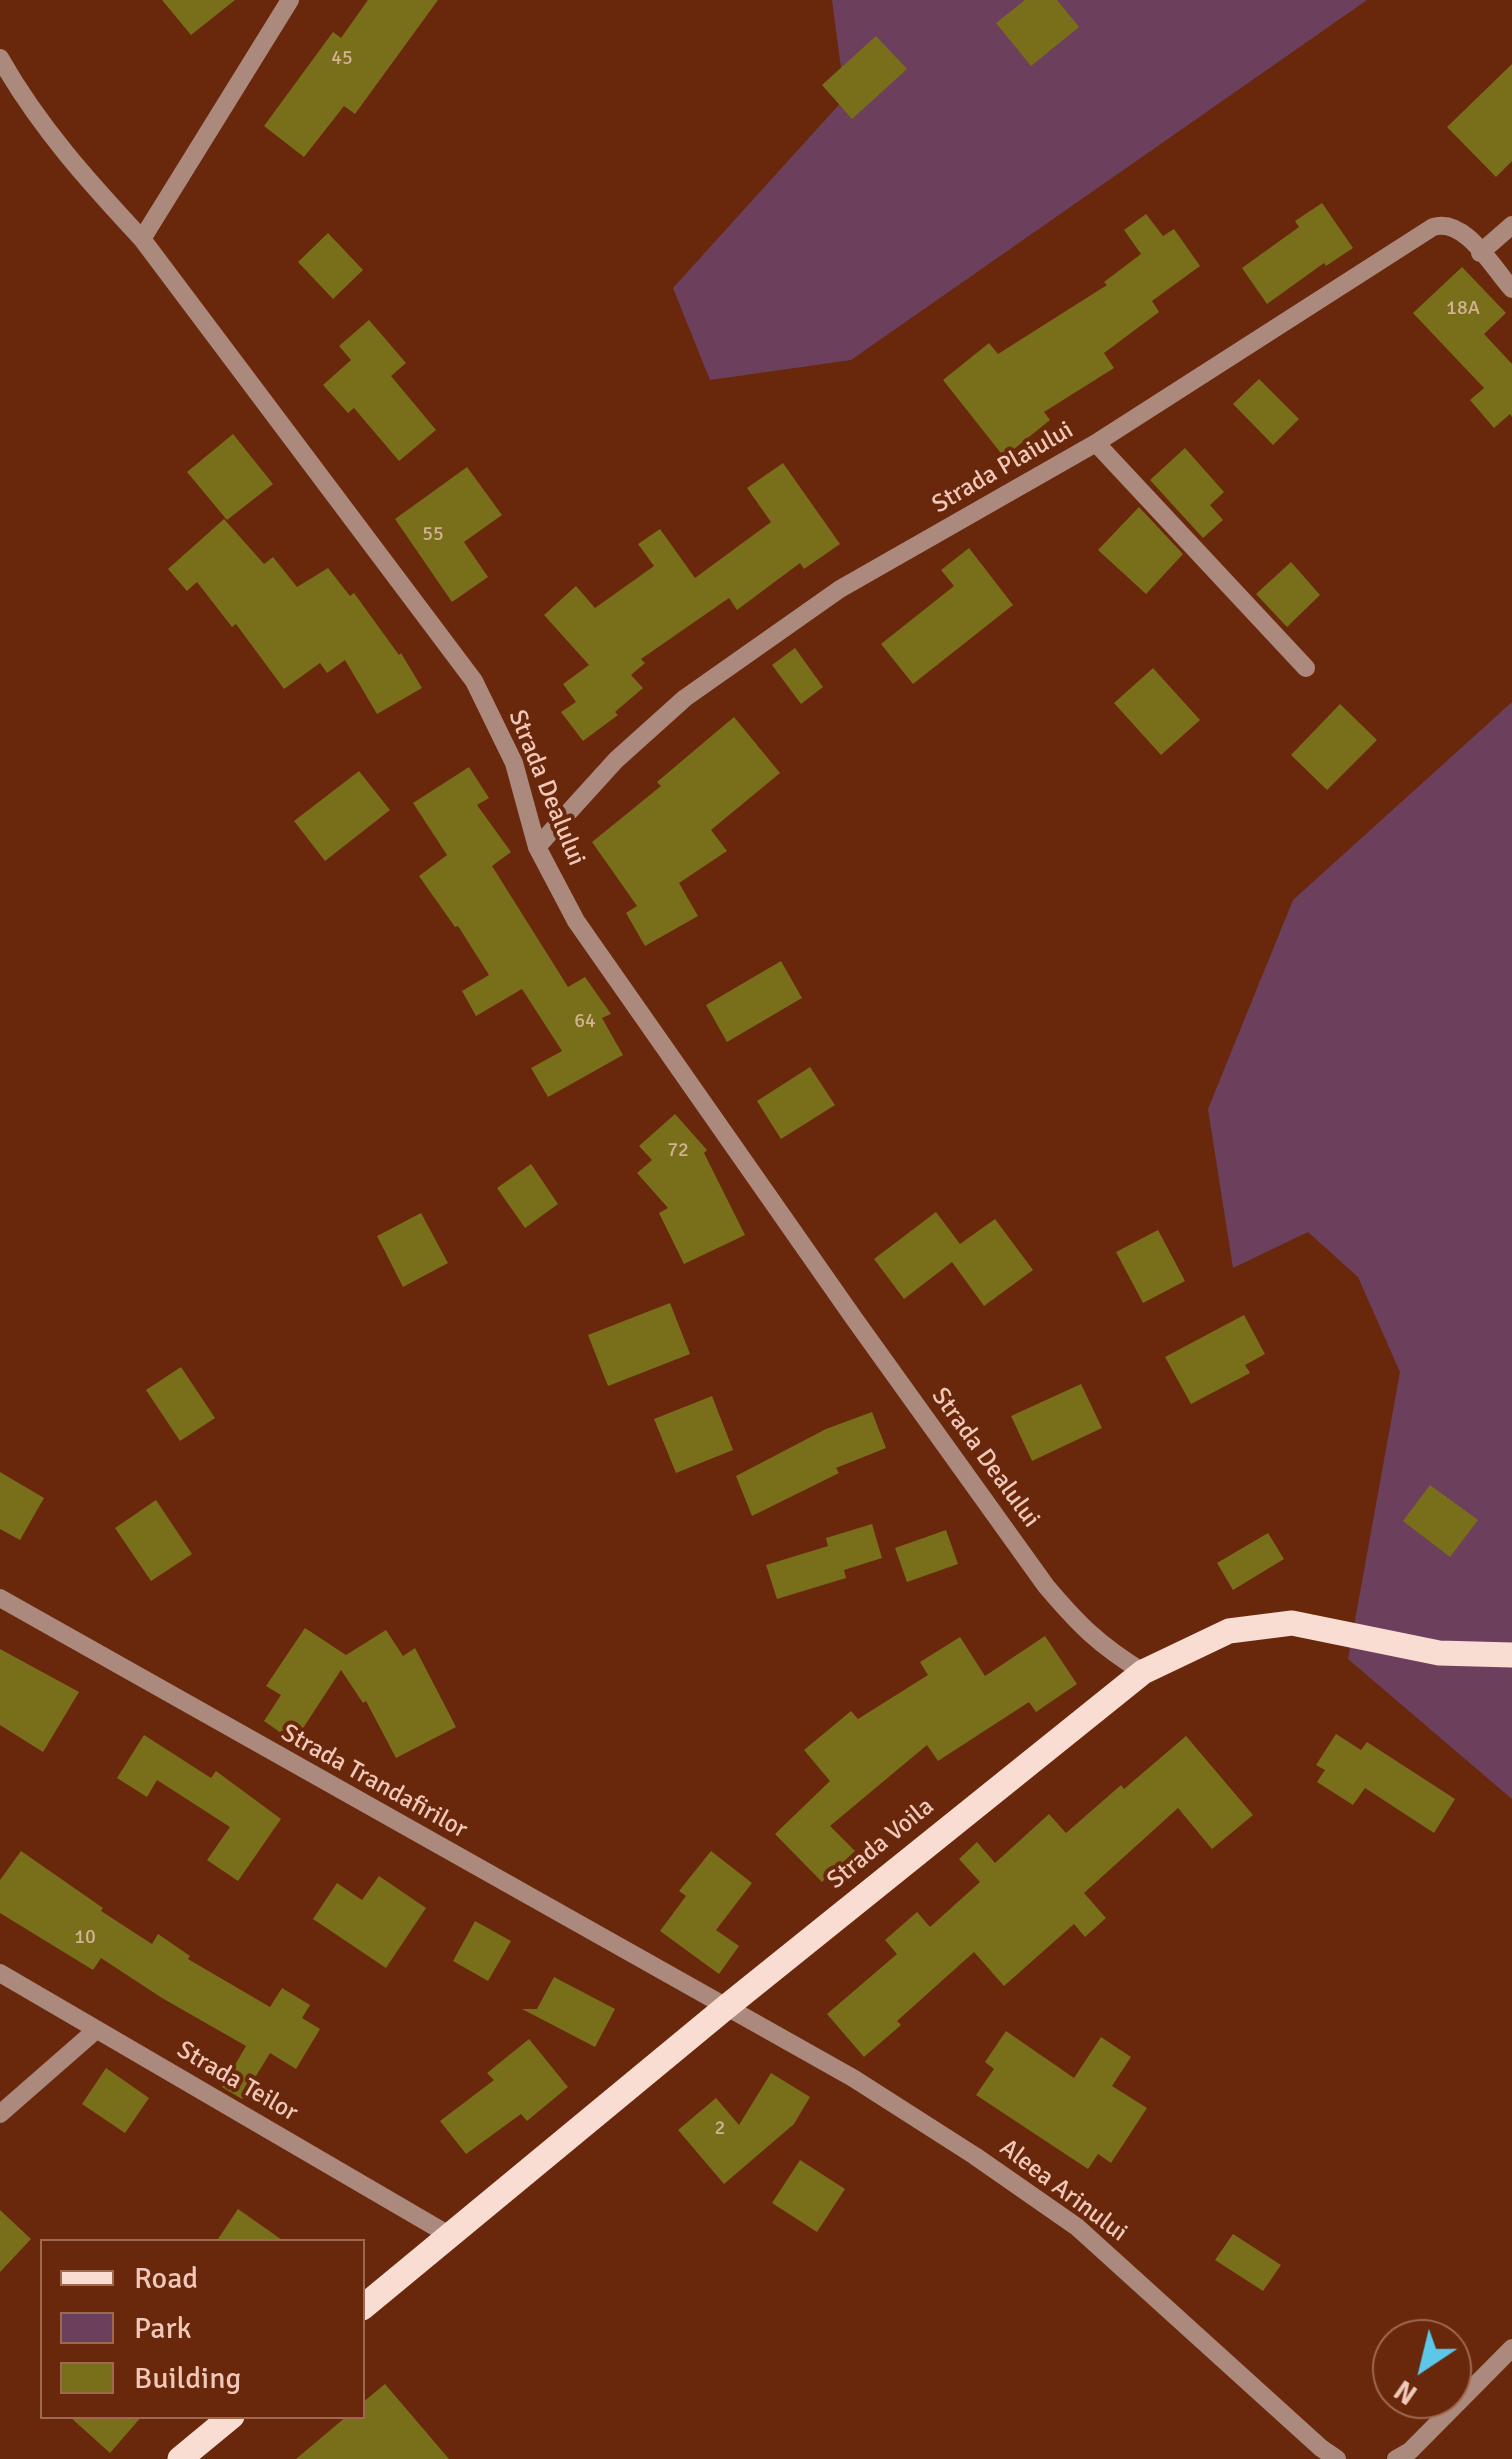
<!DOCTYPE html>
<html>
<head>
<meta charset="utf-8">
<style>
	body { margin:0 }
	#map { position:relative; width:1512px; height:2459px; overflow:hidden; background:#69280c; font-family:Signika,sans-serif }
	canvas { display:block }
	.legend { position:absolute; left:40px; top:2239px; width:325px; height:180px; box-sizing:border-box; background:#69280c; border:2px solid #9f6851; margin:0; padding:12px 18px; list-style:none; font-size:30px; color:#f0c8b9 }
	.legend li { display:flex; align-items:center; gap:20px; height:50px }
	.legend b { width:50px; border:2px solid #9f6851 }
	.north { position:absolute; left:1372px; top:2319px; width:100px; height:100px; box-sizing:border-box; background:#69280c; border:2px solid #9f6851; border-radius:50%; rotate:215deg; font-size:28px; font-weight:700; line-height:40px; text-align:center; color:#f0c8b9 }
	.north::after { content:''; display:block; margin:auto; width:35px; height:45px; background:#5dc7e8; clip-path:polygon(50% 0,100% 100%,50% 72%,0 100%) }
</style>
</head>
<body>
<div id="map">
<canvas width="1512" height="2459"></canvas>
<ul class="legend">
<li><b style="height:12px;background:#f9ddd2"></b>Road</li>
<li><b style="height:28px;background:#6c405c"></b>Park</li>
<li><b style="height:28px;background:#796e1a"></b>Building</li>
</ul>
<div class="north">N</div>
</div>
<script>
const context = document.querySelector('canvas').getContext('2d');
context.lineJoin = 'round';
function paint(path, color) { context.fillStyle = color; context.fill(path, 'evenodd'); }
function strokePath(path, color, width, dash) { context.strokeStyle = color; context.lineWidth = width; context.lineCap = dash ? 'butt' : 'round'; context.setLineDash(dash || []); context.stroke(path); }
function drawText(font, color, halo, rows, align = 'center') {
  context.font = font + ' Signika,sans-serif'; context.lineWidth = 8; context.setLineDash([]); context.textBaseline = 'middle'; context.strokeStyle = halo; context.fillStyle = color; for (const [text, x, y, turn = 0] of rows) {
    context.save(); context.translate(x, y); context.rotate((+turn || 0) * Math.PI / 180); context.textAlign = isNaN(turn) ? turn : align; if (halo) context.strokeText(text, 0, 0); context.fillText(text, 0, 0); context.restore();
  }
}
const green = new Path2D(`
	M832 0H1367L851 360 710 380 673 288 845 98Z
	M1512 702V1799L1348 1659 1400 1372 1358 1277 1308 1232 1233 1268 1208 1109 1293 900Z`);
const building = new Path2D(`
	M162 0H235L191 35Z
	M368 0H438L355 114 344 106 304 157 264 126 333 32 341 38Z
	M1025 0H1057L1079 27 1031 66 996 23Z
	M876 36 907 69 852 119 822 85Z
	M1512 64V161L1496 177 1447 127Z
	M1322 203 1353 248 1326 266 1324 263 1267 304 1242 268 1299 227 1295 221Z
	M1146 214 1163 236 1174 229 1200 266 1152 301 1159 312 1104 353 1114 368 1044 412 1050 420 1004 457 943 380 989 343 998 354 1107 285 1104 282 1141 254 1124 230Z
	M328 233 363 270 333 299 298 262Z
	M1462 267 1506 313 1484 334 1512 364V417L1510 414 1494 428 1470 400 1484 388 1413 313Z
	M369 320 406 363 391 376 436 430 399 461 354 408 348 413 323 385 351 360 339 346Z
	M1259 379 1299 419 1273 445 1233 404Z
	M233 434 273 484 227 520 187 472Z
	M1185 448 1224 492 1210 505 1223 520 1203 538 1150 480Z
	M783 463 840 544 804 569 800 563 737 610 729 598 641 659 645 663 631 675 643 688 615 712 618 715 583 741 561 712 576 702 563 684 589 665 544 615 576 586 595 608 654 566 638 544 660 529 695 578 771 522 747 488Z
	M467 467 502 515 464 542 488 577 452 602 395 519Z
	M1139 507 1183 554 1146 594 1098 550Z
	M224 519 264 564 273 557 297 587 328 568 350 596 354 593 399 655 401 653 422 688 377 714 345 660 327 673 320 663 284 689 236 624 232 627 197 582 187 591 168 569Z
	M969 548 1013 605 913 684 881 644 954 586 941 570Z
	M1291 562 1320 595 1287 627 1256 594Z
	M795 648 823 687 801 704 772 665Z
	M1153 668 1200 720 1161 755 1114 703Z
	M1340 704 1377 740 1327 790 1291 755Z
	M734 717 780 773 711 830 727 851 679 883 698 916 645 946 626 913 637 906 592 842 661 786 657 782Z
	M469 767 489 798 477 805 511 852 492 866 568 987 585 977 611 1014 602 1018 623 1055 548 1097 531 1068 562 1051 522 989 476 1016 462 991 489 975 458 926 455 927 419 876 447 855 413 803Z
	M359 771 390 810 325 861 294 821Z
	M781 961 802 998 727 1042 706 1005Z
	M810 1067 835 1105 781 1139 757 1101Z
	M675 1114 707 1150 704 1153 745 1235 684 1264 659 1213 668 1208 637 1173 652 1160 639 1146Z
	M531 1164 558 1204 525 1228 497 1188Z
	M936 1212 960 1244 995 1219 1033 1270 984 1306 952 1262 904 1299 874 1259Z
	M421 1213 448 1263 403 1287 377 1236Z
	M1158 1230 1185 1281 1143 1303 1116 1252Z
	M670 1303 690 1354 608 1386 588 1335Z
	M1244 1315 1265 1354 1245 1365 1250 1373 1191 1404 1165 1357Z
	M181 1367 215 1418 180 1441 146 1390Z
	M1081 1384 1102 1428 1032 1461 1011 1416Z
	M712 1396 733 1450 676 1473 654 1419Z
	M872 1412 886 1448 836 1468 839 1473 752 1516 736 1476 826 1429Z
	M0 1472 44 1498 20 1540 0 1529Z
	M1430 1485 1478 1520 1450 1557 1403 1521Z
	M156 1500 192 1554 151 1581 115 1528Z
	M872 1524 882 1558 844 1570 846 1578 777 1599 766 1565 828 1546 826 1538Z
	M946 1530 958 1564 907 1582 895 1548Z
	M1268 1533 1284 1559 1233 1590 1217 1563Z
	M305 1628 346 1655 386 1630 403 1656 415 1648 456 1727 396 1758 366 1701 363 1703 341 1670 294 1742 264 1721 281 1695 266 1686Z
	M1045 1636 1077 1684 1036 1712 1029 1702 938 1761 927 1745 830 1826 855 1851 822 1882 775 1834 830 1781 804 1750 851 1711 858 1719 928 1675 920 1662 960 1637 985 1676Z
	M0 1649 79 1692 43 1752 0 1725Z
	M1336 1734 1361 1750 1367 1742 1455 1799 1434 1833 1365 1788 1353 1805 1317 1782 1325 1770 1316 1765Z
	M144 1735 211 1778 216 1771 281 1819 238 1881 207 1860 230 1827 157 1780 147 1797 117 1778Z
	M1186 1736 1253 1815 1212 1849 1178 1808 1084 1893 1106 1918 1085 1937 1074 1924 1004 1986 974 1952 897 2021 901 2025 864 2057 827 2014 897 1954 885 1940 917 1912 930 1927 980 1882 959 1859 977 1842 995 1863 1049 1814 1066 1833 1121 1785 1124 1789Z
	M21 1851 103 1908 101 1911 152 1944 158 1934 190 1956 188 1959 270 2007 282 1988 310 2005 302 2018 320 2029 296 2069 270 2053 242 2099 222 2087 246 2046 162 1998 101 1958 93 1970 0 1913V1880Z
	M711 1851 752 1883 716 1930 739 1946 719 1974 660 1931 686 1896 679 1891Z
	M379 1876 426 1908 386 1968 313 1919 337 1883 362 1900Z
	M475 1921 511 1941 488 1981 453 1961Z
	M554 1977 615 2009 595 2047 522 2009H537Z
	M1006 2031 1074 2078 1101 2037 1131 2057 1112 2086 1147 2108 1111 2163 1098 2154 1088 2169 976 2095 994 2069 985 2062Z
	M529 2039 568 2087 527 2121 521 2114 466 2154 440 2121 494 2080 487 2073Z
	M106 2068 149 2098 125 2133 82 2104Z
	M771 2073 810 2097 794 2124 724 2184 678 2130 716 2098 739 2125Z
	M800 2160 845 2189 817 2232 772 2203Z
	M238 2209 285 2242H216Z
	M0 2210 31 2239 0 2272Z
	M1233 2234 1281 2265 1263 2291 1215 2260Z
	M385 2384 449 2459H296L347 2416H362V2403Z
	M69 2416H142L110 2453Z`);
const minor = new Path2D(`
	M290 0 142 239 474 681 514 763 537 847 576 921 853 1317 1046 1586C1079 1625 1099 1645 1143 1672
	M0 58C39 127 89 182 142 239
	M1480 253 1512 225
	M1096 443 1306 668
	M537 847 616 760 685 698 840 589 1096 443 1433 227C1465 217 1492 267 1512 289
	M0 1598 853 2078 975 2156 1077 2227 1321 2448 1337 2459
	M0 1973 449 2235
	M0 2114 96 2030
	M1396 2459 1410 2451 1512 2348`);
const major = new Path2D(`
	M362 2308 725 2008 1143 1672 1229 1631 1292 1623 1439 1653 1512 1655
	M180 2459 232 2416`);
const numberNames = [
	["45",342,59],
	["18A",1463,309],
	["55",433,535],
	["64",585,1022],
	["72",678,1151],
	["10",85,1938],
	["2",720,2129]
];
const streetNames = [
	["Strada Plaiului",1003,468,-30],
	["Strada Dealului",546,788,68],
	["Strada Dealului",985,1458,54],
	["Strada Trandafirilor",374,1782,29],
	["Strada Voila",881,1844,-39],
	["Strada Teilor",237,2082,30],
	["Aleea Arinului",1063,2191,37]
];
paint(green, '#6c405c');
paint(building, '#796e1a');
strokePath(minor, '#ab897d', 18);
strokePath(major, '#f9ddd2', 25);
drawText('20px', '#d2b291', null, numberNames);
drawText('25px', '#f0c8b9', '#69280c', streetNames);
</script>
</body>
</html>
